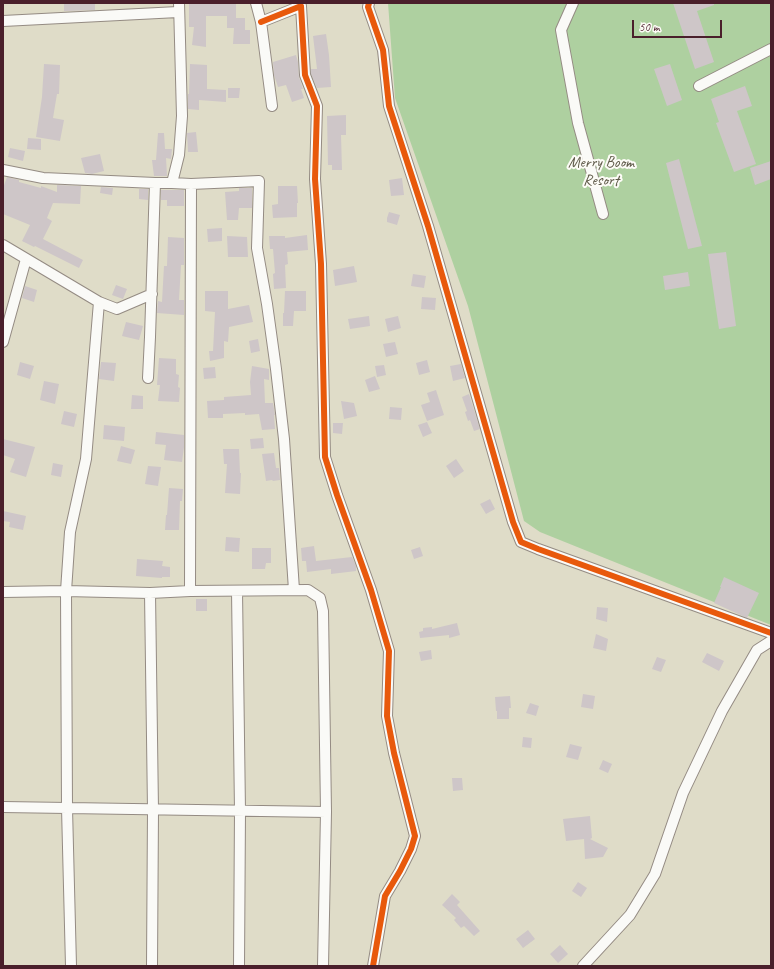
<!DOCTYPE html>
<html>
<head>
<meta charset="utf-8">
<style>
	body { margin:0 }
	#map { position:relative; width:774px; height:969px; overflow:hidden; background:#dfdcc8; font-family:Caveat,sans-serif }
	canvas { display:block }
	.frame { position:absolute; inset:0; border:4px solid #4a1f2b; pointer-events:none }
	.scale { position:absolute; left:632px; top:20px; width:90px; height:18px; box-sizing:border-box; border:2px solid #4a1f2b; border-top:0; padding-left:5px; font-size:12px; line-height:14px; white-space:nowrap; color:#4a1f2b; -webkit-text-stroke:3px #fdfcf7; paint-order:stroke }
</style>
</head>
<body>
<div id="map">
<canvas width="774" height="969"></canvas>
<div class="frame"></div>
<div class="scale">50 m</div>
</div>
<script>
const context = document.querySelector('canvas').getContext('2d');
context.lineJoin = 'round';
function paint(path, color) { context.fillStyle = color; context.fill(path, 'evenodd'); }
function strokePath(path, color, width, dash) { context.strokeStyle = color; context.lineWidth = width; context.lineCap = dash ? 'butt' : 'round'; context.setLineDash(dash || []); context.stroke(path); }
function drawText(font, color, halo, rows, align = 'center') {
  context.font = font + ' Caveat,sans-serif'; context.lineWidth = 4; context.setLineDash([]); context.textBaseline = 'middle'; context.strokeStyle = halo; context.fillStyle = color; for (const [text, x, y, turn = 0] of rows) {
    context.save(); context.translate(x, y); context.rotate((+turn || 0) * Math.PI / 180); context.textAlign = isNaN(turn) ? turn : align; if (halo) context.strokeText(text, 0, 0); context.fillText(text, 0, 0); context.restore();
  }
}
const green = new Path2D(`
	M388 3H771V625L540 532 524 521 468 306 395 98Z`);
const building = new Path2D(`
	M64 3H95V10L64 11Z
	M189 3H236V18H245V30H250V44H233L234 28H227V16H206V47L192 45 194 27H189Z
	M673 3H714V5L697 11 714 62 695 69Z
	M326 34 329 55 331 87 317 88 311 74V69H317L313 36Z
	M296 55 298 62 299 77 303 89H301L304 98 292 102 286 85 278 87 274 75 273 62Z
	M44 64 60 65 59 94H57L53 118 64 120 60 141 36 137 42 97Z
	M190 64 207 65V89L226 90V102L199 100V110L188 109V94H189Z
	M670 64 682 100 667 106 654 69Z
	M745 86 752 106 737 111 756 164 734 172 716 123 719 122 711 99Z
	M228 88H240L239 98H228Z
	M346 115V135H341L342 170H332V165H328L327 116Z
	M196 132 198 152H188L187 133Z
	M158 133H164L165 149H172L171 159 166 158 167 176H154L152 160H156Z
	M28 138 41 139V150L27 149Z
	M10 148 25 151 23 161 8 157Z
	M100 154 104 171 92 174 85 173 81 158Z
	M679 159 702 246 688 249 666 163Z
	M771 161V179L755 185 750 168Z
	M7 177 19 180V182L41 188V186L57 192V185L81 186 80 204 53 203 47 218 52 221 43 239 83 260 79 268 35 246 34 247 22 241 30 225 3 214V188Z
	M402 178 404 195 391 196 389 180Z
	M278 186H297L298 203H297V217L273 218 272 205 278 204Z
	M101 187 113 188 112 195 100 193Z
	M239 188H252V208H239L238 220H227L225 192 239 191Z
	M139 189H148V200L139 199Z
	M161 190H184V206H167V200H161Z
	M389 212 400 215 397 225 387 222V218Z
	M222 228V241L208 242 207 229Z
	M307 235 308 250 287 252 288 264 285 265 286 288 274 289 273 274 275 273 273 249H270L269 236H285V238Z
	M227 236 247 237 248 257H228Z
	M168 237 184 238V265H181L179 300H184V315L157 313 158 301 162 302 164 266H167Z
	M726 252 736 326 719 329 708 254Z
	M354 266 357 282 335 286 333 270Z
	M688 272 690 286 665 290 663 276Z
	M413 274 426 276 424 288 411 286Z
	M116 285 127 289 123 299 112 295Z
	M25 286 37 290 34 302 22 298Z
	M205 291H228V309L249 305 253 322 229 327 228 342 224 341V358L210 361 209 351H213L215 312 205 311Z
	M285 291H306V311H294L293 326H283V313H284Z
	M422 297 436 298 435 310 421 309Z
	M369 316 370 326 350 329 348 319Z
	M398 316 401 328 388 332 385 319Z
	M126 322 143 326 139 340 122 336Z
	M258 339 260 351 251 353 249 341Z
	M395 342 398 354 386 357 383 344Z
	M159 358 176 359V374L179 375 178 387 180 388 179 402 158 401 160 385H157Z
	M427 360 430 372 419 375 416 363Z
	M20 362 34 366 30 379 17 375Z
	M101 362 116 363 114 381 99 379Z
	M461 364 465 378 453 381 450 366Z
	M384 365 386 375 377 377 375 366Z
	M252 366 269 369V380L264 379 265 403H273L275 415H274L275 429 262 430 259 414 245 415V413L223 414V418H208L207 401 224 400V397L251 395 250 382Z
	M215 367 216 378 204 379 203 368Z
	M375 376 380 389 369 392 365 380Z
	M44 381 59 384 55 404 40 400Z
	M436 390 444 415 427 421 421 405 430 402 427 393Z
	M469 394 480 429 474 431 470 420 468 421 465 412 467 411 462 397Z
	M132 395 143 396V409H131Z
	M341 401 354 403 357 416 344 419Z
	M390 407 402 408 401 420 389 419Z
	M64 411 77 414 74 427 61 424Z
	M427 422 432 433 423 437 418 425Z
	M333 423H343L342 434 333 433Z
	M104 425 125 427 124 441 103 439Z
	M156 432 184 435V447L182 462 164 460 166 445 155 444Z
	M263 438 264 448 251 449 250 439Z
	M3 439 35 447 26 477 10 472 15 459 3 455Z
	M121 446 135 450 131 464 117 461Z
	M223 449H239L240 473H241L240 494 225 493 227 464H224Z
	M274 453 276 468H279L280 480 273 481 272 480 266 481 262 454Z
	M456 459 464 471 454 478 446 466Z
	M53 463 63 465 61 477 51 475Z
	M148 466 161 467 158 486 145 484Z
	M169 488 183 489 182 501H180L179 530H165L166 515H167Z
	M490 499 495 509 486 514 480 504Z
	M3 511 26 516 23 530 9 527 10 522 3 521Z
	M226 537 240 538 239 552 225 551Z
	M314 546 316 561 352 557 356 566V571L331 574V569L307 572 306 561H302L301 548Z
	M420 547 423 556 414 559 411 550Z
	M252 548H271V563H266L265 569H252Z
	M137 559 163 561 162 566 170 567V577H162V578L136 576Z
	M724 577 759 593 747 618 714 603 721 587H720Z
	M196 599H207V611H196Z
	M597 607 608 608 607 622 596 619Z
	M457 623 460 635 449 638V635L420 638 419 632 423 631V628L432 627V629Z
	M596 634 608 639 606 651 593 648Z
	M431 650 432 659 421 661 419 652Z
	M707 653 724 661 719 671 702 662Z
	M657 657 666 660 661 672 652 669Z
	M583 694 595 696 593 709 581 707Z
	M510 696 511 708H509V719H497V711H496L495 697Z
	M530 703 539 706 536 716 526 713Z
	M523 737 532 738 531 748 522 747Z
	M570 744 582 747 578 760 566 757Z
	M603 760 612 764 608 773 599 769Z
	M452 778H462L463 790 453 791Z
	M590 816 592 838 590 839 608 848 603 857 585 859 584 839 566 841 563 819Z
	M578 882 587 888 581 897 572 891Z
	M452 894 460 902 457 905 480 931 474 936 464 926 461 928 454 920 456 918 442 905Z
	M528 930 535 939 523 948 516 939Z
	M560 945 568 954 558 963 550 954Z`);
const minor = new Path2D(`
	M256 3 261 22 272 106
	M369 3 368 7 383 50 389 106 428 226 513 522 521 542 538 549 771 633
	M573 3 561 30 578 123 603 214
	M3 21 178 12
	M261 22 301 6 305 75 317 106 315 179 321 264 325 457 337 495 371 590 389 651 387 716 394 753 415 836 411 849 400 871 385 896 373 966
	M699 86 771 49
	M3 170 43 178 155 183H172L191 184 190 591
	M172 183 179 155 182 116 179 3
	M191 184 259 181 257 248 267 304 276 369 284 439 294 590
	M3 245 99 302 86 459 70 532 66 591 67 808 71 966
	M99 302 117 309 152 294
	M3 342 26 259
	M148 378 150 337 155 183
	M237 591 240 811 239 966
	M3 592 66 591 150 593 190 591 308 590 320 598 323 611 326 812 323 966
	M150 593 153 810 152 966
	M3 807 326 812
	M583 966 630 915 655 874 683 793 722 711 757 650 771 641`);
const cycleway = new Path2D(`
	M369 3 368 7 383 50 389 106 428 226 513 522 521 542 538 549 771 633
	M261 22 301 6 305 75 317 106 315 179 321 264 325 457 337 495 371 590 389 651 387 716 394 753 415 836 411 849 400 871 385 896 373 966`);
const parkNames = [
	["Merry Boom",601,163],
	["Resort",601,181]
];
paint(green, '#aed0a0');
paint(building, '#cec6c8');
strokePath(minor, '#948b83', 12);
strokePath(minor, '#fafaf7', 10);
strokePath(cycleway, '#e8590c', 6);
drawText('16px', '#5f5a49', '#fdfcf7', parkNames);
</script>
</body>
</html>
